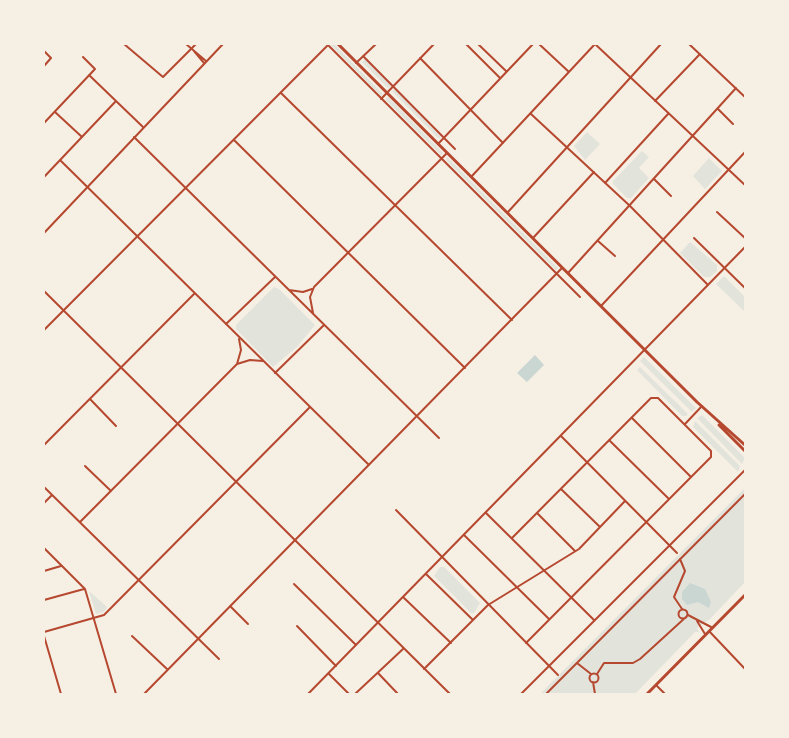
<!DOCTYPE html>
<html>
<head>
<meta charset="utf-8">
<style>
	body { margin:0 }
	#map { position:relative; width:789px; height:738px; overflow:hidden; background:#f6efe4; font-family:"Archivo Narrow",sans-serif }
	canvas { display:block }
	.frame { position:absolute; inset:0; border:45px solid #f6efe4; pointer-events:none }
</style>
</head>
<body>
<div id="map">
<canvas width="789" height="738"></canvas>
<div class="frame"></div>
</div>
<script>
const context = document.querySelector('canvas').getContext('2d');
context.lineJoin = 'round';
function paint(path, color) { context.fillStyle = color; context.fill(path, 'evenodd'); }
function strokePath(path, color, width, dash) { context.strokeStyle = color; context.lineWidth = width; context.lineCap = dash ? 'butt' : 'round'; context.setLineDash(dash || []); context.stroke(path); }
const green = new Path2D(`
	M334 44 383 94 381 96 331 45Z
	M365 59 391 86 388 88 362 62Z
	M395 89 441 137 439 139 392 91Z
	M388 97 443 153 441 155 385 99Z
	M587 132 600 144 585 160 574 146Z
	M642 151 649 157 639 168 649 178 631 198H627L613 184V181Z
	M447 157 558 268 556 270 446 160Z
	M709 158 722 171 705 189 693 176Z
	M690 242 717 265V271L710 277H704L680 253Z
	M724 276 745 297V312L716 284Z
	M274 287 279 289 315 325 297 347 273 367 236 329V325Z
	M644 357 696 408 692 412 640 361Z
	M640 367 688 414 686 416H682L637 370Z
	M702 415 745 458 742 464 697 418Z
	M695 421 740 466 738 472 693 427Z
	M745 488V582L710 619 697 628 699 632H695L635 694H540Z
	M440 567H444L480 603 474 613H471L434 576Z
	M89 591 107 607 104 612 96 614Z`);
const water = new Path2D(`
	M535 355 544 365 527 382 517 373Z
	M690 583 705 589 711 602 709 608 698 602 687 605 682 599V592Z`);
const minor = new Path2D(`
	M124 44 163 77 196 44
	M186 44 206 61
	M466 44 500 78
	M478 44 506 71
	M539 44 569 72
	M595 44 746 186
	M689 44 746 98
	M328 45 580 297
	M44 51 51 58 44 66
	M194 51 204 63
	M363 56 455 149
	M420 58 503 143
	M356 63 376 44
	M89 75 143 127
	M281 93 512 320
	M381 99 434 44
	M655 101 700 54
	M718 109 733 124
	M55 112 82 137
	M531 114 630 206 708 285
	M44 123 95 69 83 57
	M134 137 439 438
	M234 140 465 368
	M438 144 533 44
	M60 160 369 465
	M44 177 116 101
	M471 177 595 44
	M654 179 671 196
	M605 183 668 114
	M508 212 661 44
	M717 212 746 239
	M533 238 594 172
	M694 238 746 289
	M598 241 615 256
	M568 273 736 88
	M289 290 303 292 312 289
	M601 306 746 151
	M313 313 310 297 314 287 447 153
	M226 324 275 277
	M44 330 329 44
	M237 364 250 360 263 361
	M275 373 324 325
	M90 399 116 426
	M632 418 691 477
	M685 424 702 406
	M561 436 677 553
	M609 440 669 499
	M44 445 194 294
	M85 466 111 491
	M44 487 219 659
	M561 489 600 527
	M44 503 52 495
	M396 510 558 675
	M486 513 594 620
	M537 513 575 551
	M80 522 237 364 241 350 239 339
	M464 535 549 619
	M512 538 651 398H658L711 451V457L526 643
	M44 548 85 589 116 694
	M680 559 685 571 674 597 682 609
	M44 571 61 566
	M426 574 473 620
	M294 584 356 645
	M403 597 451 643
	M44 600 84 589
	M230 606 248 624
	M678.5 614a4.5 4.5 0 1 1 9 0a4.5 4.5 0 1 1-9 0Z
	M688 615 711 627
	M697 621 705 634
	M297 626 336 666
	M709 631 746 670
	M44 632 104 615 310 407
	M44 636 61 694
	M132 636 167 669
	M577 663 591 674
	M424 669 488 605 579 549 625 501
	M378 673 398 694
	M589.5 678a4.5 4.5 0 1 1 9 0a4.5 4.5 0 1 1-9 0Z
	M329 674 349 694
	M597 674 604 663H633L640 659 686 617
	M593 682 595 694
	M656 685 665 694
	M144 694 562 268
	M308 694 746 246
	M355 694 403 649
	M521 694 746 469
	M546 694 746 493`);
const tertiary = new Path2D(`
	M44 233 223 44
	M44 291 450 694`);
const secondary = new Path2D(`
	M338 44 697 402 746 446
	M719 425 746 452
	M647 694 746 594`);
paint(green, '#e2e4dc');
paint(water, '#c9d6d2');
strokePath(minor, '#b5482f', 2);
strokePath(tertiary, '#b5482f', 2);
strokePath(secondary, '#b5482f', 3);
</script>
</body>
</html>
